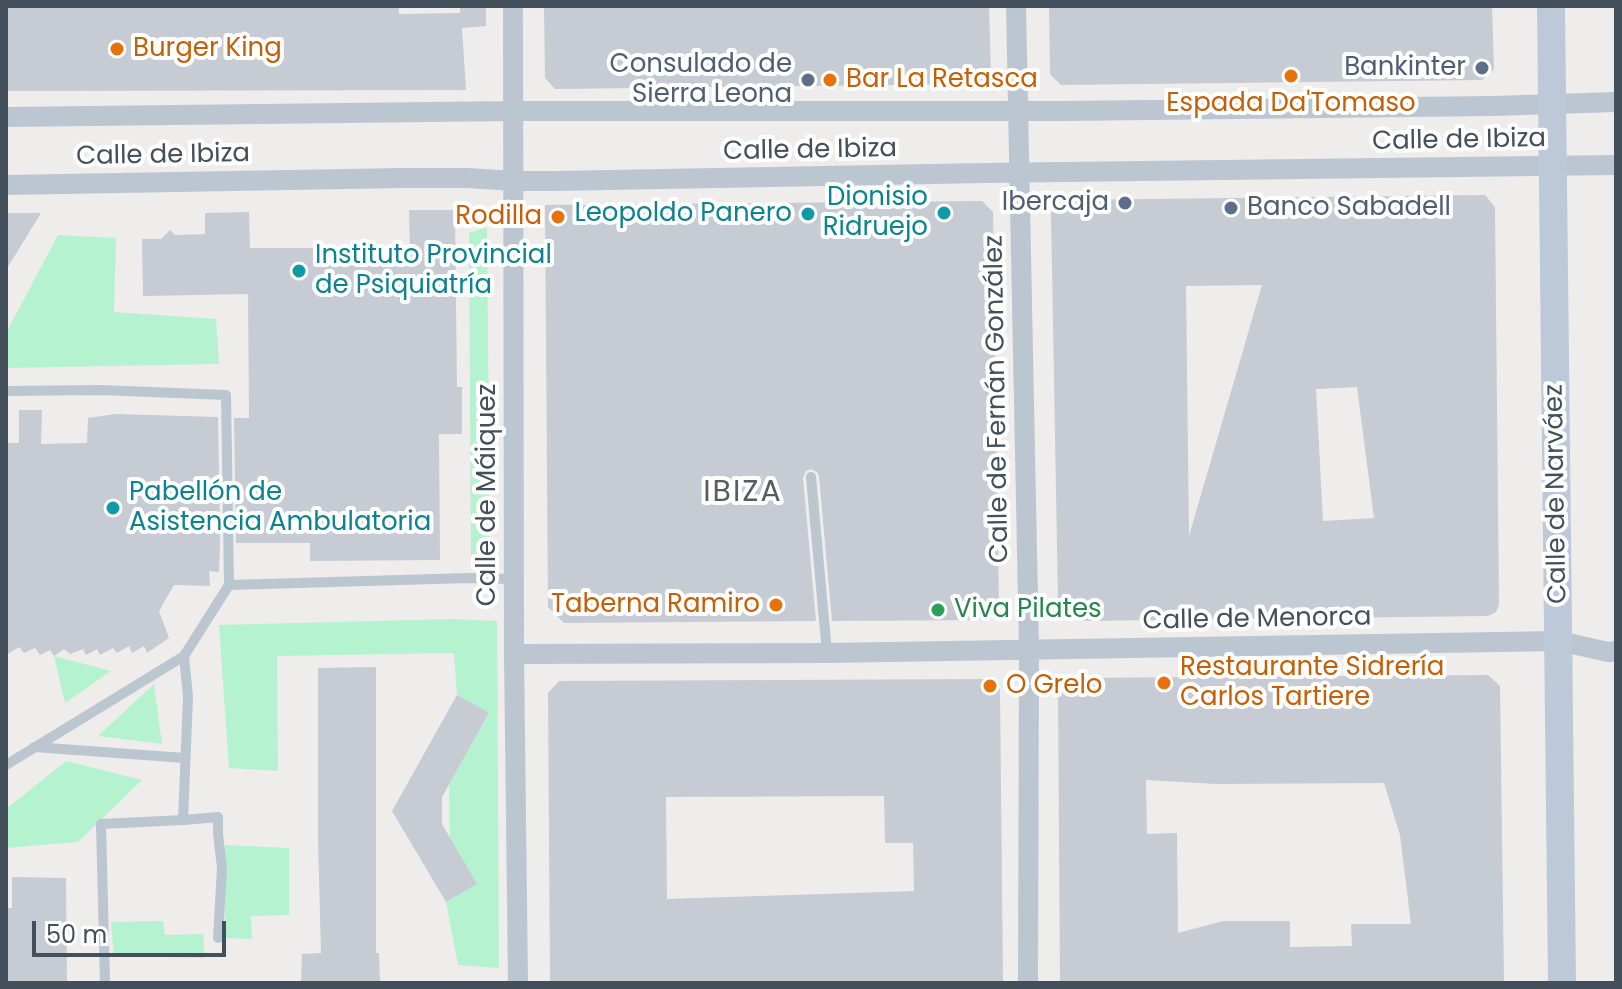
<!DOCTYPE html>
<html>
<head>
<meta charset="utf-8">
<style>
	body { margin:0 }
	#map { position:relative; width:1622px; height:989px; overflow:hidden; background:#efecec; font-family:Poppins,sans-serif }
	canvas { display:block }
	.frame { position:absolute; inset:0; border:8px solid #434f5b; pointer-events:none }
	.scale { position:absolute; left:32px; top:921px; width:194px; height:36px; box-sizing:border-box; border:4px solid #434f5b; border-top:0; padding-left:10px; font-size:24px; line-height:28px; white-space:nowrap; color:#434f5b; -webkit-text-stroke:6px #fff; paint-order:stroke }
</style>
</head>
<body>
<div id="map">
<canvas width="1622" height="989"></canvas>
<div class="frame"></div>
<div class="scale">50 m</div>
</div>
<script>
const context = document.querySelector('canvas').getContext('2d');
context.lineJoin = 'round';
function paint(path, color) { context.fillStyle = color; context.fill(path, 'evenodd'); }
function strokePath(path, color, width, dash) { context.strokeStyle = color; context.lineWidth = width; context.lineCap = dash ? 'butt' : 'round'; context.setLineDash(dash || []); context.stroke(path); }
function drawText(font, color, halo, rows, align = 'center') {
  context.font = font + ' Poppins,sans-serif'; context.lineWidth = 8; context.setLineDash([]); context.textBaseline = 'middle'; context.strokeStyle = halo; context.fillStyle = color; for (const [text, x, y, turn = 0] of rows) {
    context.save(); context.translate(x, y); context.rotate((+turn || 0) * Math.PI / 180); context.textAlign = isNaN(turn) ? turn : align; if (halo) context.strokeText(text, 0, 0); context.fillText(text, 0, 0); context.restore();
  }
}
const green = new Path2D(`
	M487 227 490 576 471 563 469 233Z
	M58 235 116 238 114 312 216 319 219 364 6 368V333Z
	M453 619 497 621 499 968 458 965 446 902 476 884 450 838 449 784 489 714 457 695 454 653 277 656 278 771 229 768 219 625Z
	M54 656 111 671 65 703Z
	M154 684 162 744 98 736Z
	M66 761 142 780 78 842 6 848V809Z
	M225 845 289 848V915L251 916 252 939 225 938Z
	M163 921 165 935 203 934 205 958 114 956 111 922Z`);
const building = new Path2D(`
	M6 6H399V14L460 13V6H486V26L462 28 466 90 6 91Z
	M544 6H989L991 74 979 84 555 89 545 78Z
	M1049 6H1492L1494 69 1482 80 1061 85 1050 74Z
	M1485 195 1495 207 1499 605 1496 612 1488 616 1079 621 1069 617 1062 610 1058 602 1051 213 1062 200ZM1262 285 1189 536 1186 286ZM1357 387 1374 518 1323 521 1316 389Z
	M982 201 993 212 999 607 985 620 832 621 819 476 817 472 811 469 806 471 803 478 816 621 564 623 548 607 545 205Z
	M409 210H455L457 387H462V434H439L440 560 310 561V543H236L234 418H249L248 294 143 296 142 239H161L170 230 175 235 205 234V213L249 212 250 248H410Z
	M6 213H41L6 270Z
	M19 410H42L41 444 87 443 88 418 115 414 218 417 220 543 219 572 209 571 210 586 174 585 159 611 169 638 147 653 144 646 132 653 129 646 117 653 113 648 100 655 97 649 86 655 83 649 70 654 64 649 54 656 50 650 40 655 35 648 24 653 19 647 6 655V443H19Z
	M376 667V953H379L380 983H301L302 954 321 953 318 840V668Z
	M1488 675 1500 686 1504 983H1060L1058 691 1062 683 1069 678ZM1146 780 1216 784 1384 783 1400 835 1411 924H1351L1352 946 1290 947V921H1223L1178 933 1177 833 1147 834Z
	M990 679 1000 689 1003 983H550L548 693 559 681ZM884 796 885 843H913L914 891 667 899 666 797Z
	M457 695 489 713 442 797V824L477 884 446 902 392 811Z
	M12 877 66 878 67 983H6V908H12Z`);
const lane = new Path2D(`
	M6 391 100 390 226 395 229 585 469 578 514 579
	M811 477 827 653
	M184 656 188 697 183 820 218 817V834L222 868 218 938
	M34 747 185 758
	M6 765 184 656 229 585
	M105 983 101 824 183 820`);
const street = new Path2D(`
	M513 6 514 654 518 983
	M1016 6 1029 650 1028 983
	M6 117 514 111H1065L1493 106 1616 102
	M6 185 402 178H468L514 181H555L985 173 1616 165
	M514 654 827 653 1559 641 1608 652 1616 651`);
const secondary = new Path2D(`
	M1551 6 1562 983`);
const markers = [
	[117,49,8,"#e8710a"],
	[1482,68,8,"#5c6f8a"],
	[1291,76,8,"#e8710a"],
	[808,80,8,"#5c6f8a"],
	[830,80,8,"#e8710a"],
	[1125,203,8,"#5c6f8a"],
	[1231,208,8,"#5c6f8a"],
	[944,213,8,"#0f9aa8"],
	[808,214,8,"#0f9aa8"],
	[558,217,8,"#e8710a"],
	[299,271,8,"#0f9aa8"],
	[113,508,8,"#0f9aa8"],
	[776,605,8,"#e8710a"],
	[938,610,8,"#2e9e5b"],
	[1164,683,8,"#e8710a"],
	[990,686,8,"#e8710a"]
];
const foodNames = [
	["Burger King",133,49],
	["Bar La Retasca",846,80],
	["Espada Da'Tomaso",1291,104,"center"],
	["Rodilla",542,217,"right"],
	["Taberna Ramiro",760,605,"right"],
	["Restaurante Sidrería",1180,668],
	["Carlos Tartiere",1180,698],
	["O Grelo",1006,686]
];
const serviceNames = [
	["Consulado de",792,65],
	["Sierra Leona",792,95],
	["Bankinter",1466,68],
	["Ibercaja",1109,203],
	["Banco Sabadell",1247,208,"left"]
];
const streetNames = [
	["Calle de Ibiza",1459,141,-1],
	["Calle de Ibiza",810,151,-1],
	["Calle de Ibiza",163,156,-1],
	["Calle de Fernán González",998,399,-91],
	["Calle de Narváez",1557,494,-91],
	["Calle de Máiquez",488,495,-90],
	["Calle de Menorca",1257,620,-1]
];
const cultureNames = [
	["Dionisio",928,198],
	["Ridruejo",928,228],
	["Leopoldo Panero",792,214],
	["Instituto Provincial",315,256,"left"],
	["de Psiquiatría",315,286,"left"],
	["Pabellón de",129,493,"left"],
	["Asistencia Ambulatoria",129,523,"left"]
];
const leisureNames = [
	["Viva Pilates",954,610]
];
const quarterNames = [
	["IBIZA",743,493]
];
paint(green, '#b5f2cf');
paint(building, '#c7cbd3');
strokePath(lane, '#bbc6d0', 10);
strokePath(street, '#bbc6d0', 20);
strokePath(secondary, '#bdc8d8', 28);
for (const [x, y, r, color] of markers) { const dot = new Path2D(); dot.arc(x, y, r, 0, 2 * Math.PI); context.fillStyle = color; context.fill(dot); strokePath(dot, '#fff', 3); }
drawText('26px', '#c56008', '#fff', foodNames, 'left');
drawText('26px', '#4e5e75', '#fff', serviceNames, 'right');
drawText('26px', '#434f5b', '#fff', streetNames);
drawText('26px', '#0d838f', '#fff', cultureNames, 'right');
drawText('26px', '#27864d', '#fff', leisureNames, 'left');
context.letterSpacing = '2px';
drawText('30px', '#585c62', '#fff', quarterNames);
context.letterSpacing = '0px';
</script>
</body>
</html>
